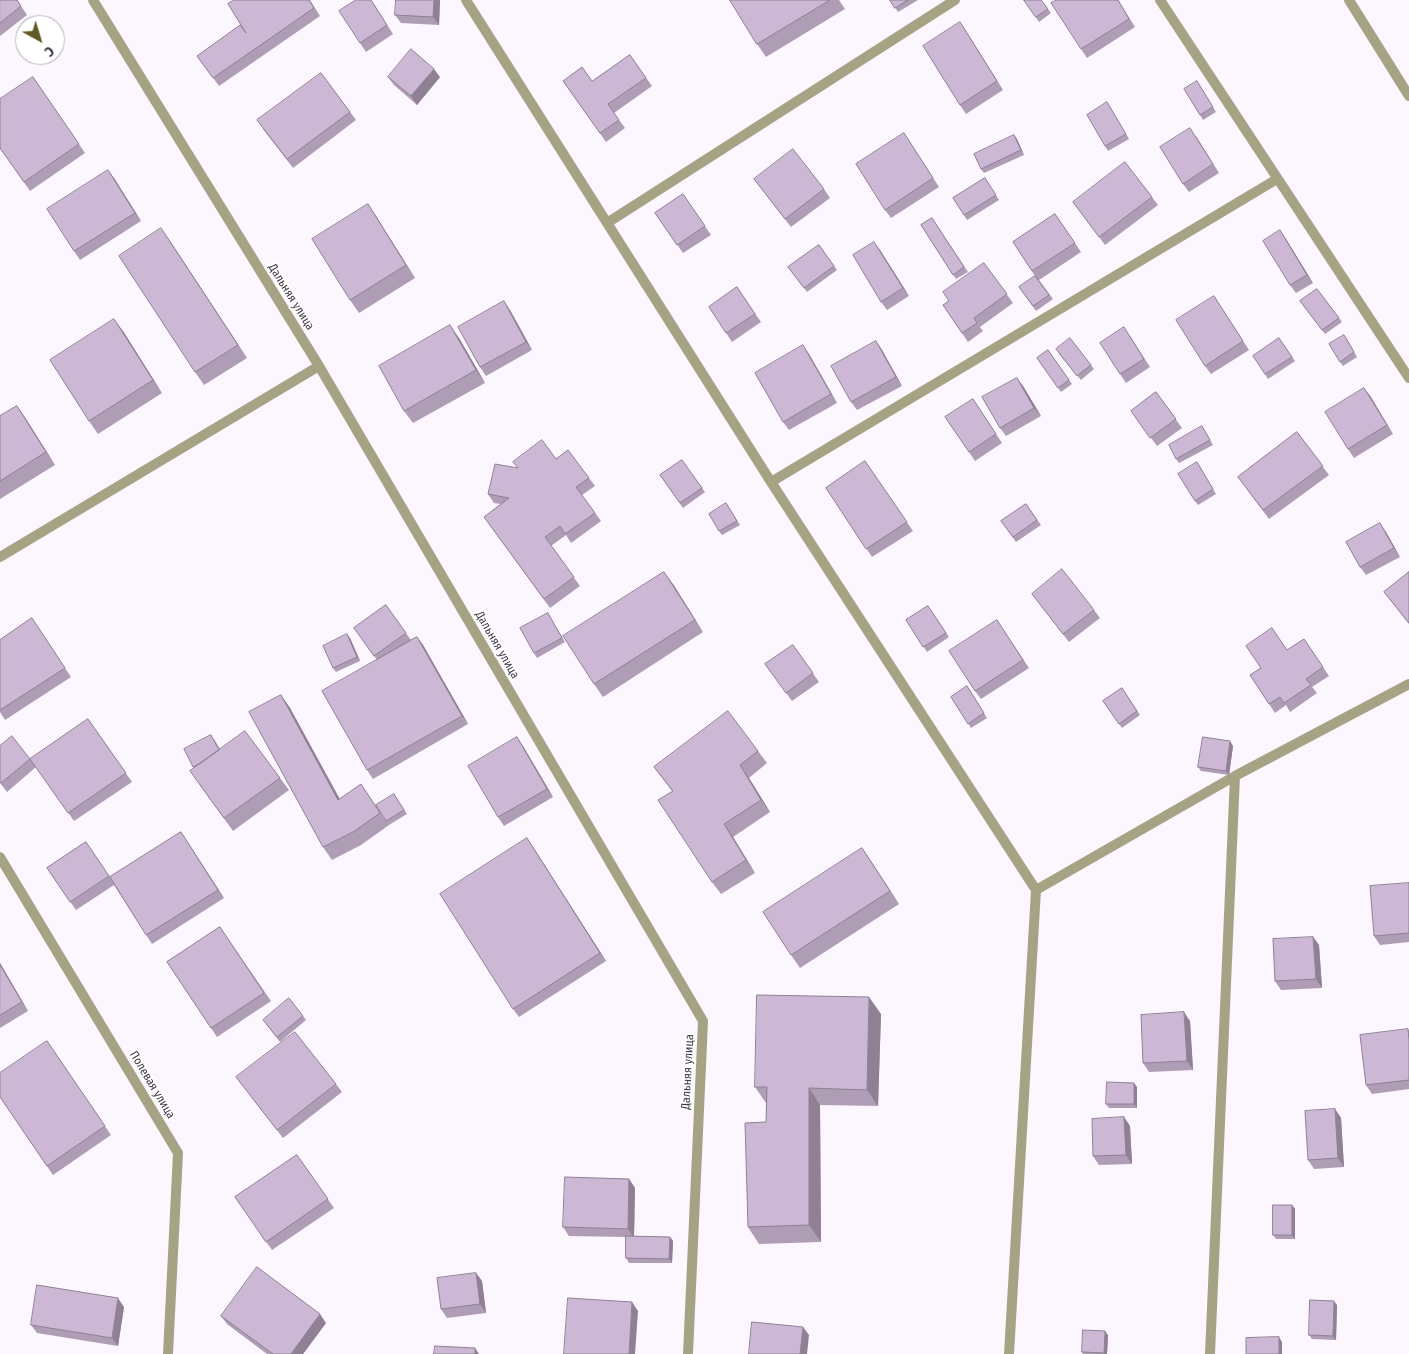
<!DOCTYPE html>
<html>
<head>
<meta charset="utf-8">
<style>
	body { margin:0 }
	#map { position:relative; width:1409px; height:1354px; overflow:hidden; background:#fcf7fe; font-family:"Fira Sans Condensed",sans-serif }
	canvas { display:block }
	.north { position:absolute; left:15px; top:15px; width:50px; height:50px; box-sizing:border-box; background:#fff; border:1px solid #b3b0b4; border-radius:50%; rotate:141deg; font-size:14px; font-weight:700; line-height:20px; text-align:center; color:#413944 }
	.north::after { content:''; display:block; margin:auto; width:18px; height:22px; background:#615b27; clip-path:polygon(50% 0,100% 100%,50% 72%,0 100%) }
</style>
</head>
<body>
<div id="map">
<canvas width="1409" height="1354"></canvas>
<div class="north">С</div>
</div>
<script>
const context = document.querySelector('canvas').getContext('2d');
context.lineJoin = 'round';
function strokePath(path, color, width, dash) { context.strokeStyle = color; context.lineWidth = width; context.lineCap = dash ? 'butt' : 'round'; context.setLineDash(dash || []); context.stroke(path); }
function paint(path, color) { context.fillStyle = color; context.fill(path, 'evenodd'); }
function drawText(font, color, halo, rows, align = 'center') {
  context.font = font + ' "Fira Sans Condensed",sans-serif'; context.lineWidth = 4; context.setLineDash([]); context.textBaseline = 'middle'; context.strokeStyle = halo; context.fillStyle = color; for (const [text, x, y, turn = 0] of rows) {
    context.save(); context.translate(x, y); context.rotate((+turn || 0) * Math.PI / 180); context.textAlign = isNaN(turn) ? turn : align; if (halo) context.strokeText(text, 0, 0); context.fillText(text, 0, 0); context.restore();
  }
}
const minor = new Path2D(`
	M93 0 319 366 703 1021 688 1354
	M466 0 771 482 1036 890 1009 1354
	M1160 0 1409 378
	M1349 0 1409 96
	M607 223 955 0
	M771 482 1277 179
	M0 557 319 366
	M0 857 178 1153 168 1354
	M1036 890 1235 776 1409 684
	M1210 1354 1235 776`);
const wall = new Path2D(`
	M0 0H17L27 15 0 36Z
	M310 0 320 16 219 86 197 56 246 33Z
	M371 0 393 34 366 52 360 43Z
	M440 0 439 25 401 23 395 15Z
	M730 0H839L845 9 766 57 757 44Z
	M890 0H918L898 12Z
	M1024 0H1041L1051 13 1039 22Z
	M1118 0 1135 27 1087 58 1081 49Z
	M960 22 1003 90 966 114 960 105Z
	M630 55 652 86 614 113 625 128 606 142 563 81H592Z
	M321 73 356 120 293 168 263 129Z
	M33 77 85 153 30 191 0 148Z
	M388 77H440L417 105 394 85Z
	M1197 81 1216 112 1203 120 1200 115Z
	M1107 102 1129 139 1108 151 1105 146Z
	M1014 135 1017 139 1024 155 984 173 981 169Z
	M1196 136 1219 173 1189 192 1183 184Z
	M910 142 939 187 891 218 885 210Z
	M114 178 141 221 80 260 74 251Z
	M985 178 999 200 967 220 953 198Z
	M754 179 824 189 830 198 791 227Z
	M683 194 711 235 683 253 655 213Z
	M1152 197 1158 205 1105 245 1073 202Z
	M368 204 415 278 359 313 350 300Z
	M1055 214 1081 252 1039 280 1053 299 1036 311 1019 287 1035 276 1013 242Z
	M932 218 968 272 956 279 921 225Z
	M1286 239 1313 283 1296 293 1290 285Z
	M170 241 247 358 204 385 195 372Z
	M819 245 837 270 807 292 788 267Z
	M880 250 909 296 887 310 881 302Z
	M984 263 1013 303 980 327 983 331 968 342 943 305 949 301Z
	M737 287 761 322 732 342 709 307Z
	M1317 289 1342 322 1325 334 1300 301Z
	M1214 296 1249 350 1211 374 1205 366Z
	M510 310 532 350 486 376 480 367Z
	M123 331 162 393 98 434 89 421Z
	M1130 336 1150 367 1126 383 1120 374Z
	M459 338 485 383 413 423 404 411Z
	M1279 338 1295 361 1268 379 1253 356Z
	M1347 339 1357 357 1343 366 1340 362Z
	M876 341 882 350 902 386 857 410 851 402Z
	M1048 350 1072 384 1061 392 1037 358Z
	M809 354 837 403 789 430 783 422Z
	M1059 354 1091 365 1094 369 1081 380Z
	M1023 386 1041 416 1006 436 1000 428Z
	M1364 388 1393 434 1354 458 1348 449Z
	M1156 392 1182 428 1157 446 1131 411Z
	M973 399 1002 443 975 461 969 452Z
	M17 406 26 419 55 465 0 499V416Z
	M1205 431 1213 445 1179 463 1176 459Z
	M1297 432 1329 475 1269 519 1238 477Z
	M568 450 595 486 582 495 601 521 571 543 566 535 551 546 580 586 550 608 484 517 501 504 494 503 488 494 517 468 556 459Z
	M682 460 705 492 683 508 660 475Z
	M865 461 913 531 872 557 826 488Z
	M1197 462 1216 494 1198 505 1195 501Z
	M726 503 740 525 722 535 719 531Z
	M1026 504 1041 525 1016 542 1001 521Z
	M1386 532 1400 557 1366 575 1360 567Z
	M1409 572V624L1384 592Z
	M673 584 703 632 603 697 594 684Z
	M1032 594 1094 610 1100 618 1069 642Z
	M386 605 411 640 417 637 423 645 468 724 373 779 367 770 377 660 354 628Z
	M928 606 949 637 927 652 906 620Z
	M548 613 565 642 537 658 534 653Z
	M32 618 71 677 5 720 0 712V640Z
	M1003 629 1029 668 981 699 975 691Z
	M350 638 360 661 336 672 333 668Z
	M1304 639 1329 676 1312 687 1317 693 1290 712 1286 705 1275 713 1250 675Z
	M793 645 819 682 792 701 765 664Z
	M967 686 987 718 971 728 951 697Z
	M1122 688 1140 715 1122 728 1103 701Z
	M281 695 290 708 340 799 361 784 386 821 394 794 407 814 389 825 388 823 389 825 361 845 332 860 323 847Z
	M88 719 132 782 74 821 36 767 7 792 0 783V746L30 759Z
	M214 739 220 749 280 778 289 790 233 831 199 784 194 768 184 749Z
	M523 746 553 797 504 826 498 817Z
	M1233 746 1229 775 1201 771 1198 767Z
	M758 751 767 763 749 778 770 812 733 837 755 873 721 894 712 882 672 791 654 767Z
	M181 832 224 898 152 944 114 885 76 910 47 868 86 842 110 877Z
	M533 847 606 961 519 1017 513 1009Z
	M862 848 899 904 800 968 791 955Z
	M1409 883V942L1380 945 1374 936Z
	M220 927 271 1001 217 1037 167 962Z
	M1313 937 1319 945 1322 988 1281 990 1275 981Z
	M0 963 28 1011 0 1028Z
	M881 1014 878 1106 820 1105 821 1242 759 1244 748 1227 766 1122V1103L755 1087Z
	M303 1016 306 1020 280 1042 266 1024Z
	M1190 1021 1193 1070 1149 1072 1143 1063Z
	M1408 1029 1409 1031V1089L1372 1094 1366 1085Z
	M47 1041 111 1135 53 1175 0 1097Z
	M236 1077 336 1084 342 1092 283 1138Z
	M1134 1083 1137 1087V1108H1109L1106 1104Z
	M1335 1109 1341 1118 1344 1167 1314 1169 1308 1160Z
	M1124 1117 1130 1126 1132 1164 1099 1165 1093 1156Z
	M297 1155 334 1208 272 1250 235 1197Z
	M629 1179 635 1188 634 1236 670 1237 673 1241 672 1263H629L626 1258V1237L569 1236 563 1227Z
	M1292 1205 1295 1209V1239H1276L1273 1235Z
	M476 1273 482 1281 486 1313 447 1318 441 1309Z
	M1337 1305 1336 1340 1312 1339 1309 1335Z
	M124 1307 118 1346 37 1333 31 1325Z
	M221 1316 326 1323 303 1354H267L227 1324Z
	M1108 1335 1107 1354H1083L1082 1352Z`);
const shadedWall = new Path2D(`
	M434 0H440L439 25 433 17Z
	M960 22 966 31 1003 90 997 81Z
	M434 69 440 77 417 105 411 96Z
	M1014 135 1017 139 1024 155 1021 150Z
	M108 170 114 178 141 221 135 213Z
	M368 204 376 216 415 278 406 265Z
	M161 228 170 241 247 358 238 345Z
	M1280 230 1286 239 1313 283 1307 275Z
	M874 242 880 250 909 296 903 288Z
	M504 301 510 310 532 350 526 342Z
	M114 319 123 331 162 393 153 380Z
	M450 325 459 338 485 383 476 370Z
	M876 341 882 350 902 386 896 377Z
	M803 345 809 354 837 403 831 394Z
	M1017 378 1023 386 1041 416 1034 408Z
	M1364 388 1371 397 1393 434 1387 425Z
	M17 406 26 419 55 465 46 452Z
	M1380 523 1386 532 1400 557 1394 548Z
	M664 572 673 584 703 632 695 620Z
	M347 634 350 638 360 661 357 657Z
	M417 637 423 645 468 724 462 716Z
	M281 695 290 708 347 813 338 800Z
	M517 737 523 746 553 797 547 789Z
	M1230 741 1233 746 1229 775 1226 771Z
	M740 765 749 778 770 812 761 800Z
	M724 824 733 837 755 873 746 860Z
	M181 832 187 841 224 898 218 890Z
	M527 838 533 847 606 961 600 953Z
	M862 848 871 861 899 904 890 891Z
	M1313 937 1319 945 1322 988 1316 979Z
	M0 963 28 1011 22 1002 0 965Z
	M869 997 881 1014 878 1106 867 1090Z
	M1184 1012 1190 1021 1193 1070 1187 1061Z
	M1134 1083 1137 1087V1108L1134 1104Z
	M809 1088 820 1105 821 1242 809 1225Z
	M1335 1109 1341 1118 1344 1167 1338 1158Z
	M1124 1117 1130 1126 1132 1164 1126 1155Z
	M629 1179 635 1188 634 1238 628 1229Z
	M1292 1205 1295 1209V1239L1292 1235Z
	M670 1237 673 1241 672 1263 669 1259Z
	M476 1273 482 1281 486 1313 480 1304Z
	M118 1298 124 1307 118 1346 112 1338Z
	M1334 1301 1337 1305 1336 1340 1333 1336Z
	M632 1302 638 1311 635 1354H629Z
	M320 1314 326 1323 303 1354H291Z
	M803 1327 809 1335 807 1354H800Z
	M1105 1331 1108 1335 1107 1354H1104V1353Z
	M1279 1337 1282 1342V1354H1279Z
	M475 1348 479 1354H475Z`);
const building = new Path2D(`
	M0 0H17L21 6 0 23Z
	M234 0H309L314 8 213 78 197 56 240 25 246 33 228 4Z
	M356 0H371L387 25 360 43 339 11Z
	M396 0H434L433 17 395 15Z
	M730 0H830L757 44Z
	M890 0H908L895 8Z
	M1024 0H1041L1048 9 1036 17Z
	M1057 0H1118L1129 19 1081 49 1051 3Z
	M960 22 997 81 960 105 923 46Z
	M411 49 434 69 411 96 388 77Z
	M630 55 646 78 608 104 619 120 600 133 563 81 582 67 592 81Z
	M321 73 350 112 287 159 257 120Z
	M33 77 79 144 24 182 0 148V99Z
	M1197 81 1213 107 1200 115 1184 89Z
	M1107 102 1126 134 1105 146 1087 115Z
	M1190 128 1213 164 1183 184 1160 147Z
	M904 133 933 178 885 210 856 164Z
	M1014 135 1021 150 981 169 974 154Z
	M793 149 824 189 785 219 754 179Z
	M1125 162 1152 197 1099 237 1073 202Z
	M108 170 135 213 74 251 47 209Z
	M985 178 996 195 964 215 953 198Z
	M683 194 705 226 677 245 655 213Z
	M368 204 406 265 350 300 312 239Z
	M1055 214 1075 243 1032 271 1013 242Z
	M932 218 964 267 953 275 921 225Z
	M161 228 238 345 195 372 119 256Z
	M1280 230 1307 275 1290 285 1263 241Z
	M874 242 903 288 881 302 853 255Z
	M819 245 834 266 804 288 788 267Z
	M984 263 1007 294 974 318 977 323 962 333 943 305 949 301 943 292Z
	M1035 276 1049 295 1033 306 1019 287Z
	M737 287 755 314 726 333 709 307Z
	M1317 289 1339 318 1322 330 1300 301Z
	M1214 296 1243 341 1205 366 1176 320Z
	M504 301 526 342 480 367 458 327Z
	M114 319 153 380 89 421 50 360Z
	M450 325 476 370 404 411 379 366Z
	M1124 327 1144 359 1120 374 1100 343Z
	M1344 335 1354 352 1340 362 1329 344Z
	M1070 338 1091 365 1077 376 1056 349Z
	M1279 338 1292 357 1265 374 1253 356Z
	M876 341 896 377 851 402 831 366Z
	M803 345 831 394 783 422 755 373Z
	M1048 350 1069 380 1058 388 1037 358Z
	M1017 378 1034 408 1000 428 982 397Z
	M1364 388 1387 425 1348 449 1325 412Z
	M1156 392 1176 419 1150 438 1131 411Z
	M973 399 996 434 969 452 945 417Z
	M17 406 46 452 0 481V416Z
	M1202 426 1210 440 1176 459 1169 445Z
	M1297 432 1323 466 1263 510 1238 477Z
	M542 440 556 459 568 450 589 478 576 487 595 513 565 534 560 526 545 537 574 577 544 599 484 517 509 498 488 494 495 464 518 468 513 462Z
	M682 460 702 488 680 503 660 475Z
	M865 461 907 522 866 549 826 488Z
	M1197 462 1213 489 1195 501 1178 474Z
	M726 503 737 521 719 531 709 514Z
	M1026 504 1037 520 1013 537 1001 521Z
	M1380 523 1394 548 1360 567 1346 542Z
	M1062 569 1094 610 1063 634 1032 594Z
	M664 572 695 620 594 684 563 636Z
	M1409 572V623L1384 592Z
	M386 605 406 633 374 656 354 628Z
	M928 606 946 633 923 647 906 620Z
	M548 613 562 638 534 653 520 628Z
	M32 618 65 668 0 710V640Z
	M997 620 1023 660 975 691 949 651Z
	M1272 628 1287 650 1304 639 1323 667 1306 679 1311 685 1284 703 1280 697 1269 704 1250 675 1261 668 1246 646Z
	M347 634 357 657 333 668 323 646Z
	M417 637 462 716 367 770 322 691Z
	M793 645 813 673 786 693 765 664Z
	M967 686 984 713 968 724 951 697Z
	M1122 688 1137 711 1119 724 1103 701Z
	M281 695 338 800 361 784 380 813 353 832 323 847 249 712Z
	M728 711 758 751 740 765 761 800 724 824 746 860 712 882 658 800 673 791 654 767Z
	M88 719 126 773 68 813 30 759Z
	M245 731 280 778 224 818 190 771Z
	M211 735 219 750 202 762 193 767 184 749Z
	M12 736 30 759 1 783 0 782V746Z
	M517 737 547 789 498 817 468 766Z
	M1203 737 1230 741 1226 771 1198 767Z
	M394 794 404 810 386 821 376 805Z
	M181 832 218 890 146 935 110 877Z
	M527 838 600 953 513 1009 440 894Z
	M86 842 109 876 70 902 47 868Z
	M862 848 890 891 791 955 763 912Z
	M1409 883V933L1374 936 1370 886Z
	M220 927 264 993 211 1028 167 962Z
	M1313 937 1316 979 1275 981 1273 939Z
	M0 965 22 1002 0 1015Z
	M757 995 869 997 867 1090 809 1088V1225L748 1227 745 1123 766 1122 767 1087H755Z
	M289 998 303 1016 277 1037 263 1020Z
	M1184 1012 1187 1061 1143 1063 1141 1015Z
	M1408 1029 1409 1040V1080L1366 1085 1360 1035Z
	M295 1032 336 1084 277 1130 236 1077Z
	M47 1041 105 1126 47 1166 0 1097V1073Z
	M1107 1082 1134 1083V1104H1106Z
	M1335 1109 1338 1158 1308 1160 1305 1111Z
	M1124 1117 1126 1155 1093 1156 1092 1119Z
	M297 1155 328 1199 266 1242 235 1197Z
	M565 1177 629 1179 628 1229 563 1227Z
	M1273 1205H1292V1235H1273Z
	M626 1236 670 1237 669 1259 626 1258Z
	M257 1267 320 1314 291 1354H273L221 1316Z
	M476 1273 480 1304 441 1309 437 1278Z
	M37 1285 118 1298 112 1338 31 1325Z
	M568 1298 632 1302 629 1354H564Z
	M1310 1300 1334 1301 1333 1336 1309 1335Z
	M752 1322 803 1327 800 1354H749Z
	M1083 1330 1105 1331 1104 1353 1082 1352Z
	M1279 1337V1354H1246V1338Z
	M435 1346 475 1348V1354H434Z`);
const streetNames = [
	["Дальняя улица",291,297,58],
	["Дальняя улица",497,645,60],
	["Дальняя улица",688,1072,-87],
	["Полевая улица",152,1085,59]
];
strokePath(minor, '#a6a385', 10);
paint(wall, '#af9db6');
paint(shadedWall, '#8f8094');
paint(building, '#ccb7d4');
strokePath(building, '#8f8094', 1);
drawText('12px', '#413944', '#fff', streetNames);
</script>
</body>
</html>
